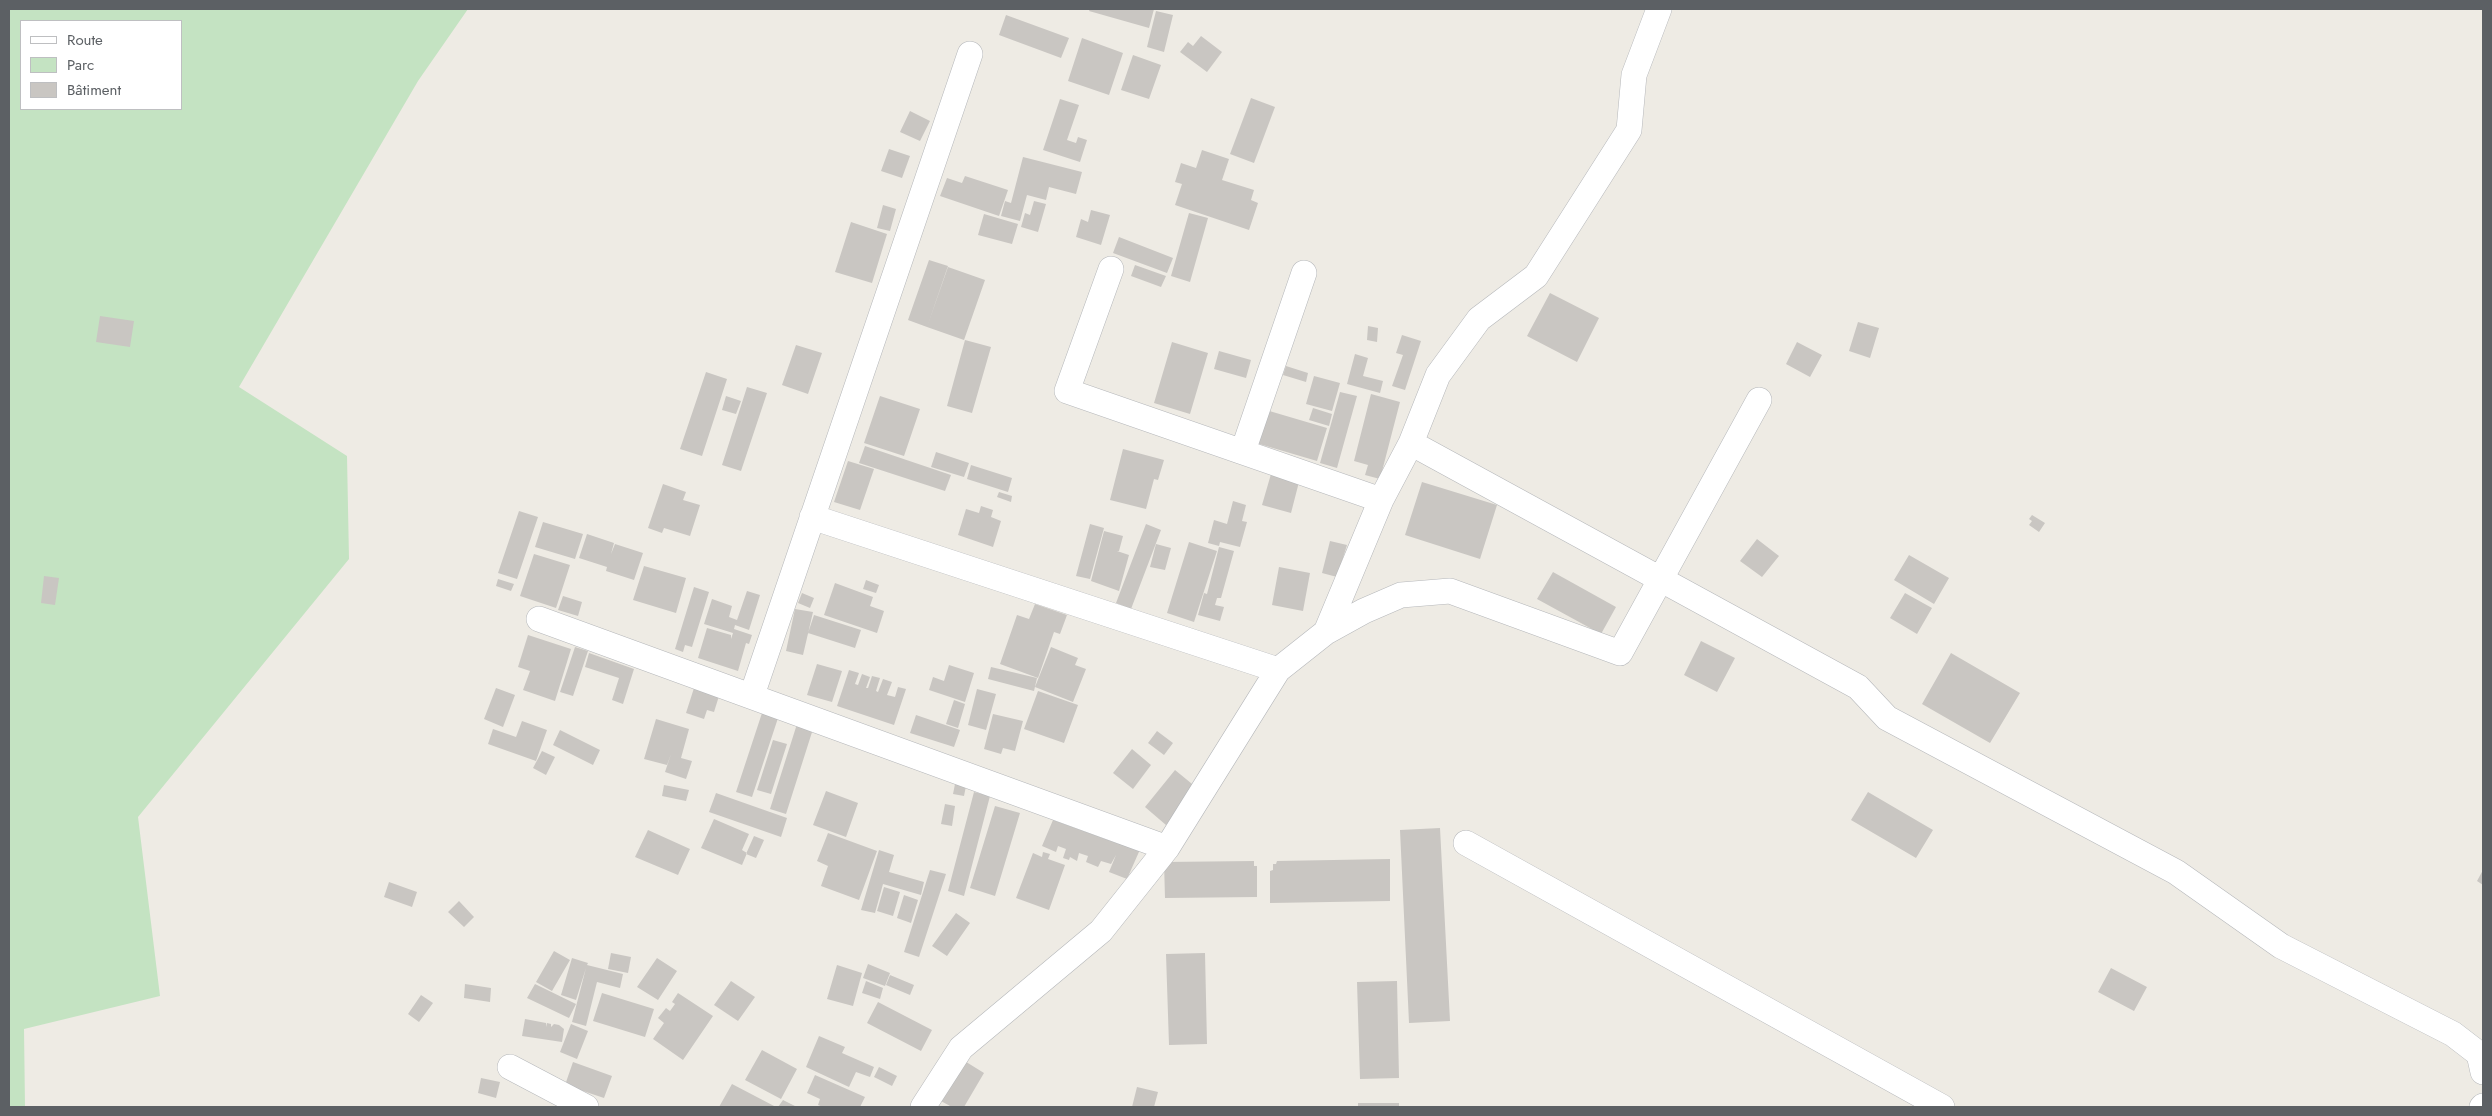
<!DOCTYPE html>
<html>
<head>
<meta charset="utf-8">
<style>
	body { margin:0 }
	#map { position:relative; width:2492px; height:1116px; overflow:hidden; background:#eeebe4; font-family:Jost,sans-serif }
	canvas { display:block }
	.frame { position:absolute; inset:0; border:10px solid #5c6064; pointer-events:none }
	.legend { position:absolute; left:20px; top:20px; width:162px; height:90px; box-sizing:border-box; background:#fff; border:1px solid #bebfc1; margin:0; padding:6px 9px; list-style:none; font-size:15px; color:#5c6064 }
	.legend li { display:flex; align-items:center; gap:10px; height:25px }
	.legend b { width:25px; border:1px solid #bebfc1 }
</style>
</head>
<body>
<div id="map">
<canvas width="2492" height="1116"></canvas>
<div class="frame"></div>
<ul class="legend">
<li><b style="height:6px;background:#fff"></b>Route</li>
<li><b style="height:14px;background:#c4e3c2"></b>Parc</li>
<li><b style="height:14px;background:#c9c6c2"></b>Bâtiment</li>
</ul>
</div>
<script>
const context = document.querySelector('canvas').getContext('2d');
context.lineJoin = 'round';
function paint(path, color) { context.fillStyle = color; context.fill(path, 'evenodd'); }
function strokePath(path, color, width, dash) { context.strokeStyle = color; context.lineWidth = width; context.lineCap = dash ? 'butt' : 'round'; context.setLineDash(dash || []); context.stroke(path); }
const green = new Path2D(`
	M9 9H468L418 81 239 387 347 456 349 559 138 817 160 996 24 1029 25 1107H9ZM21 21H181V109H21Z`);
const building = new Path2D(`
	M1090 9H1154L1149 28 1089 11Z
	M1156 11 1173 15 1164 52 1147 47Z
	M1006 15 1069 38 1061 58 999 35Z
	M1201 36 1222 52 1207 72 1180 52 1188 42 1193 46Z
	M1082 38 1123 53 1109 95 1068 81Z
	M1133 55 1161 65 1149 99 1121 90Z
	M1251 98 1275 107 1254 163 1230 154Z
	M1060 99 1079 105 1067 140 1076 143 1078 137 1087 140 1080 162 1043 150Z
	M910 111 930 121 920 141 900 132Z
	M889 149 910 156 902 178 881 171Z
	M1202 150 1229 159 1222 180 1254 190 1251 200 1258 203 1249 230 1175 205 1182 184 1175 182 1181 163 1196 168Z
	M1023 157 1082 172 1076 194 1049 187 1046 200 1027 195 1020 221 1001 216 1005 201 1011 203Z
	M965 176 1008 190 999 216 940 196 947 178 962 183Z
	M1034 201 1046 204 1038 232 1021 227 1025 213 1030 215Z
	M883 205 896 209 890 231 877 228Z
	M1091 210 1110 215 1101 245 1076 237 1081 219 1088 222Z
	M1189 213 1208 218 1190 282 1171 276Z
	M984 214 1018 224 1012 244 978 235Z
	M851 222 887 234 872 283 835 272Z
	M1119 237 1173 258 1167 273 1113 253Z
	M929 260 948 266 927 327 908 320Z
	M1135 265 1166 276 1161 287 1131 276Z
	M948 267 985 280 964 340 927 327Z
	M1550 293 1599 318 1577 362 1527 336Z
	M100 316 134 321 130 347 96 342Z
	M1858 322 1879 328 1870 358 1849 351Z
	M1368 326 1378 328 1377 342 1367 340Z
	M1402 335 1421 341 1405 390 1392 386 1403 355 1396 353Z
	M965 340 991 347 972 413 947 406Z
	M1172 342 1208 353 1190 414 1154 403Z
	M1797 342 1822 355 1810 377 1786 364Z
	M796 345 822 353 808 394 782 385Z
	M1219 351 1251 360 1246 378 1214 369Z
	M1355 354 1368 358 1363 376 1383 381 1380 393 1347 384Z
	M1286 366 1308 373 1306 382 1283 375Z
	M706 372 727 379 702 456 680 449Z
	M1314 376 1340 383 1332 411 1306 404Z
	M747 387 767 393 741 471 722 465Z
	M1340 392 1357 396 1337 468 1320 463Z
	M1371 394 1400 402 1380 479 1365 475 1368 465 1354 461Z
	M726 396 741 401 736 414 722 410Z
	M880 396 920 409 904 456 864 443Z
	M1313 408 1332 414 1329 426 1309 420Z
	M1266 410 1327 428 1317 461 1256 443Z
	M865 446 951 475 945 491 859 463Z
	M1123 449 1164 460 1158 480 1154 479 1146 509 1110 500Z
	M936 452 969 463 964 477 931 467Z
	M848 461 874 469 860 510 834 502Z
	M971 465 1012 478 1008 492 967 479Z
	M1271 474 1299 482 1291 513 1262 505Z
	M1422 482 1497 505 1480 559 1405 535Z
	M663 484 686 492 683 500 700 505 690 536 664 528 662 533 648 528Z
	M999 492 1012 496 1011 502 997 497Z
	M1233 501 1246 505 1242 521 1247 522 1240 547 1220 542 1219 546 1208 543 1214 520 1227 524Z
	M981 506 993 510 991 517 1001 521 993 547 958 535 966 509 979 513Z
	M519 511 538 517 517 579 498 573Z
	M2032 515 2045 523 2039 532 2029 525 2032 521 2029 519Z
	M543 522 583 534 575 559 535 547Z
	M1090 524 1104 528 1090 579 1076 576Z
	M1146 524 1161 530 1131 609 1116 603Z
	M1104 531 1123 536 1119 551H1117L1129 555 1119 591 1091 581Z
	M587 534 614 543 611 554 615 544 643 553 634 580 606 571 607 567 579 558Z
	M1757 539 1779 556 1762 577 1740 561Z
	M1330 541 1347 545 1337 577 1322 573Z
	M1189 542 1217 551 1194 622 1167 613Z
	M1156 544 1171 548 1165 570 1150 567Z
	M1219 547 1234 551 1221 598H1217L1215 605 1224 607 1220 621 1198 615 1204 593 1207 594Z
	M534 554 570 565 556 608 520 596Z
	M1909 555 1949 578 1934 604 1894 580Z
	M644 566 686 578 676 613 633 600Z
	M1279 567 1310 573 1303 611 1272 605Z
	M1553 572 1616 607 1601 634 1537 599Z
	M44 576 59 578 55 605 41 603Z
	M498 579 514 584 511 591 496 586Z
	M866 580 879 585 876 593 863 589Z
	M835 583 873 597 870 606 884 611 877 633 824 615Z
	M694 587 709 592 692 647 685 645 683 652 675 649Z
	M747 591 760 595 749 630 735 625 734 629 752 635 749 644 746 643 738 671 698 658 707 628 731 635V639L733 633 704 624 712 599 732 606 729 617 737 620Z
	M802 593 814 598 810 608 798 603Z
	M1905 593 1932 608 1917 634 1890 618Z
	M563 596 582 602 578 616 558 610Z
	M1035 604 1067 615 1060 634 1054 632 1038 678 1000 664 1017 615 1029 619Z
	M795 609 813 612 803 655 786 651Z
	M814 615 861 630 855 648 808 633Z
	M528 635 571 649 555 701 523 690 530 671 518 667Z
	M1701 641 1735 658 1717 692 1684 675Z
	M575 647 588 651 573 696 560 692Z
	M1051 647 1078 658 1075 665 1086 669 1073 702 1035 687Z
	M589 653 634 669 623 704 612 700 619 678 585 667Z
	M1951 653 2020 693 1990 743 1922 704Z
	M817 664 842 671 832 702 807 695Z
	M949 665 974 673 965 702 929 690 933 677 944 681Z
	M991 667 1037 678 1034 691 988 679Z
	M849 670 859 673 855 684 858 685 862 674 870 677 866 688H868L872 676 880 678 876 691 878 692 883 679 892 682 887 695 895 697 898 687 906 689 894 725 837 706Z
	M496 688 515 695 503 727 484 719Z
	M694 688 719 696 714 712 707 710 704 719 686 713Z
	M977 689 996 694 986 730 968 725Z
	M1038 691 1078 705 1064 743 1024 729Z
	M954 700 965 704 958 728 946 724Z
	M762 713 778 718 752 797 736 792Z
	M993 714 1023 721 1015 751 1003 748 1001 754 984 749Z
	M916 715 960 730 954 747 910 733Z
	M656 719 689 729 681 758 692 761 686 779 665 772 671 754 667 765 644 759Z
	M522 721 547 730 536 761 488 744 493 729 516 737Z
	M797 724 813 729 786 814 770 809Z
	M560 730 600 750 593 765 553 745Z
	M1157 731 1173 743 1164 755 1148 743Z
	M773 740 787 744 771 794 757 790Z
	M1132 749 1151 765 1133 789 1113 773Z
	M542 751 555 757 546 775 533 768Z
	M1175 770 1197 788 1166 825 1145 807Z
	M955 784 966 786 964 796 953 794Z
	M664 785 689 790 686 801 662 796Z
	M826 791 858 803 846 837 813 825Z
	M974 792 990 796 964 896 948 891Z
	M1868 792 1933 830 1916 858 1851 820Z
	M716 793 787 818 781 837 709 812Z
	M945 804 955 806 952 826 941 824Z
	M995 806 1020 813 995 896 970 888Z
	M714 819 749 834 742 850 747 853 742 865 701 848Z
	M1053 820 1119 844 1123 836 1142 845 1127 879 1109 872 1116 855 1111 864 1101 861 1098 867 1086 862 1088 856 1079 853 1077 861 1070 857 1069 860 1063 858 1066 849 1058 846 1056 852 1042 846Z
	M1440 828 1450 1021 1409 1023 1400 830Z
	M648 830 690 849 678 875 635 857Z
	M828 833 877 851 859 900 821 886 828 866 817 861Z
	M754 836 764 840 756 858 746 854Z
	M879 850 894 855 889 872 924 882 921 895 883 884 875 913 861 910Z
	M1043 852 1050 854 1048 859 1065 865 1049 910 1016 898 1033 853 1042 857Z
	M1390 859V901L1270 903V871L1273 870V864H1276L1277 861Z
	M1254 861V866H1257V897L1165 898 1164 862Z
	M930 870 946 874 919 957 904 952Z
	M2483 870V885L2477 881Z
	M389 882 417 892 412 907 384 897Z
	M884 887 900 892 893 916 877 911Z
	M904 895 918 900 911 923 897 918Z
	M459 901 474 917 464 927 448 912Z
	M956 913 970 923 947 956 932 946Z
	M554 951 570 960 552 991 536 982Z
	M611 953 631 957 628 973 608 969Z
	M1205 953 1207 1044 1169 1045 1166 954Z
	M572 958 588 963 587 965 623 974 620 988 597 982 586 1026 572 1022 586 968 576 1000 561 995Z
	M657 958 677 971 658 1000 637 987Z
	M868 964 890 973 885 986 863 978Z
	M837 965 862 973 853 1006 827 999Z
	M2111 968 2147 987 2134 1011 2098 992Z
	M890 975 914 985 910 995 886 985Z
	M731 981 755 997 738 1021 714 1005Z
	M866 981 883 988 880 999 862 993Z
	M1397 981 1399 1078 1360 1079 1357 982Z
	M465 984 491 988 490 1002 464 998Z
	M535 984 576 1004 569 1018 527 998Z
	M602 993 654 1009 645 1037 593 1021Z
	M678 993 713 1016 683 1060 653 1039 664 1023 658 1018 666 1008 670 1011 675 1004 672 1002Z
	M421 995 433 1003 419 1022 408 1014Z
	M878 1002 932 1030 921 1051 867 1023Z
	M525 1019 546 1023V1027L547 1023 551 1024V1027L554 1024 559 1025 564 1029 562 1042 522 1036Z
	M571 1024 588 1031 577 1059 560 1052Z
	M819 1036 845 1047 842 1053 874 1067 870 1077 856 1072 849 1087 806 1067Z
	M762 1050 797 1069 781 1099 745 1080Z
	M963 1060 984 1073 964 1107H952L939 1100Z
	M573 1062 612 1076 604 1098 565 1085Z
	M879 1067 897 1076 892 1086 874 1077Z
	M815 1075 865 1097 860 1107H823L818 1105 820 1099 807 1093Z
	M481 1078 500 1082 496 1098 478 1093Z
	M732 1084 776 1107H719Z
	M1137 1087 1158 1092 1154 1107H1132Z
	M783 1100 797 1107H778Z
	M1358 1103H1399V1107H1358Z`);
const minor = new Path2D(`
	M1111 269 1067 391 1381 500
	M1411 443 1858 687 1887 718 2176 872 2281 946 2453 1034 2479 1054 2483 1072
	M1243 451 1304 273
	M812 517 1278 670
	M539 619 1167 848
	M1326 632 1364 611 1401 595 1450 591 1620 653 1759 400
	M752 695 970 54
	M1466 843 1942 1107
	M510 1067 586 1107
	M923 1107 961 1048 1101 931 1167 848 1278 670 1326 632 1381 500 1411 443 1438 375 1479 319 1536 276 1629 130 1634 75 1659 9
	M2482 1107 2483 1106`);
paint(green, '#c4e3c2');
paint(building, '#c9c6c2');
strokePath(minor, '#b5b7ba', 26);
strokePath(minor, '#fff', 25);
</script>
</body>
</html>
